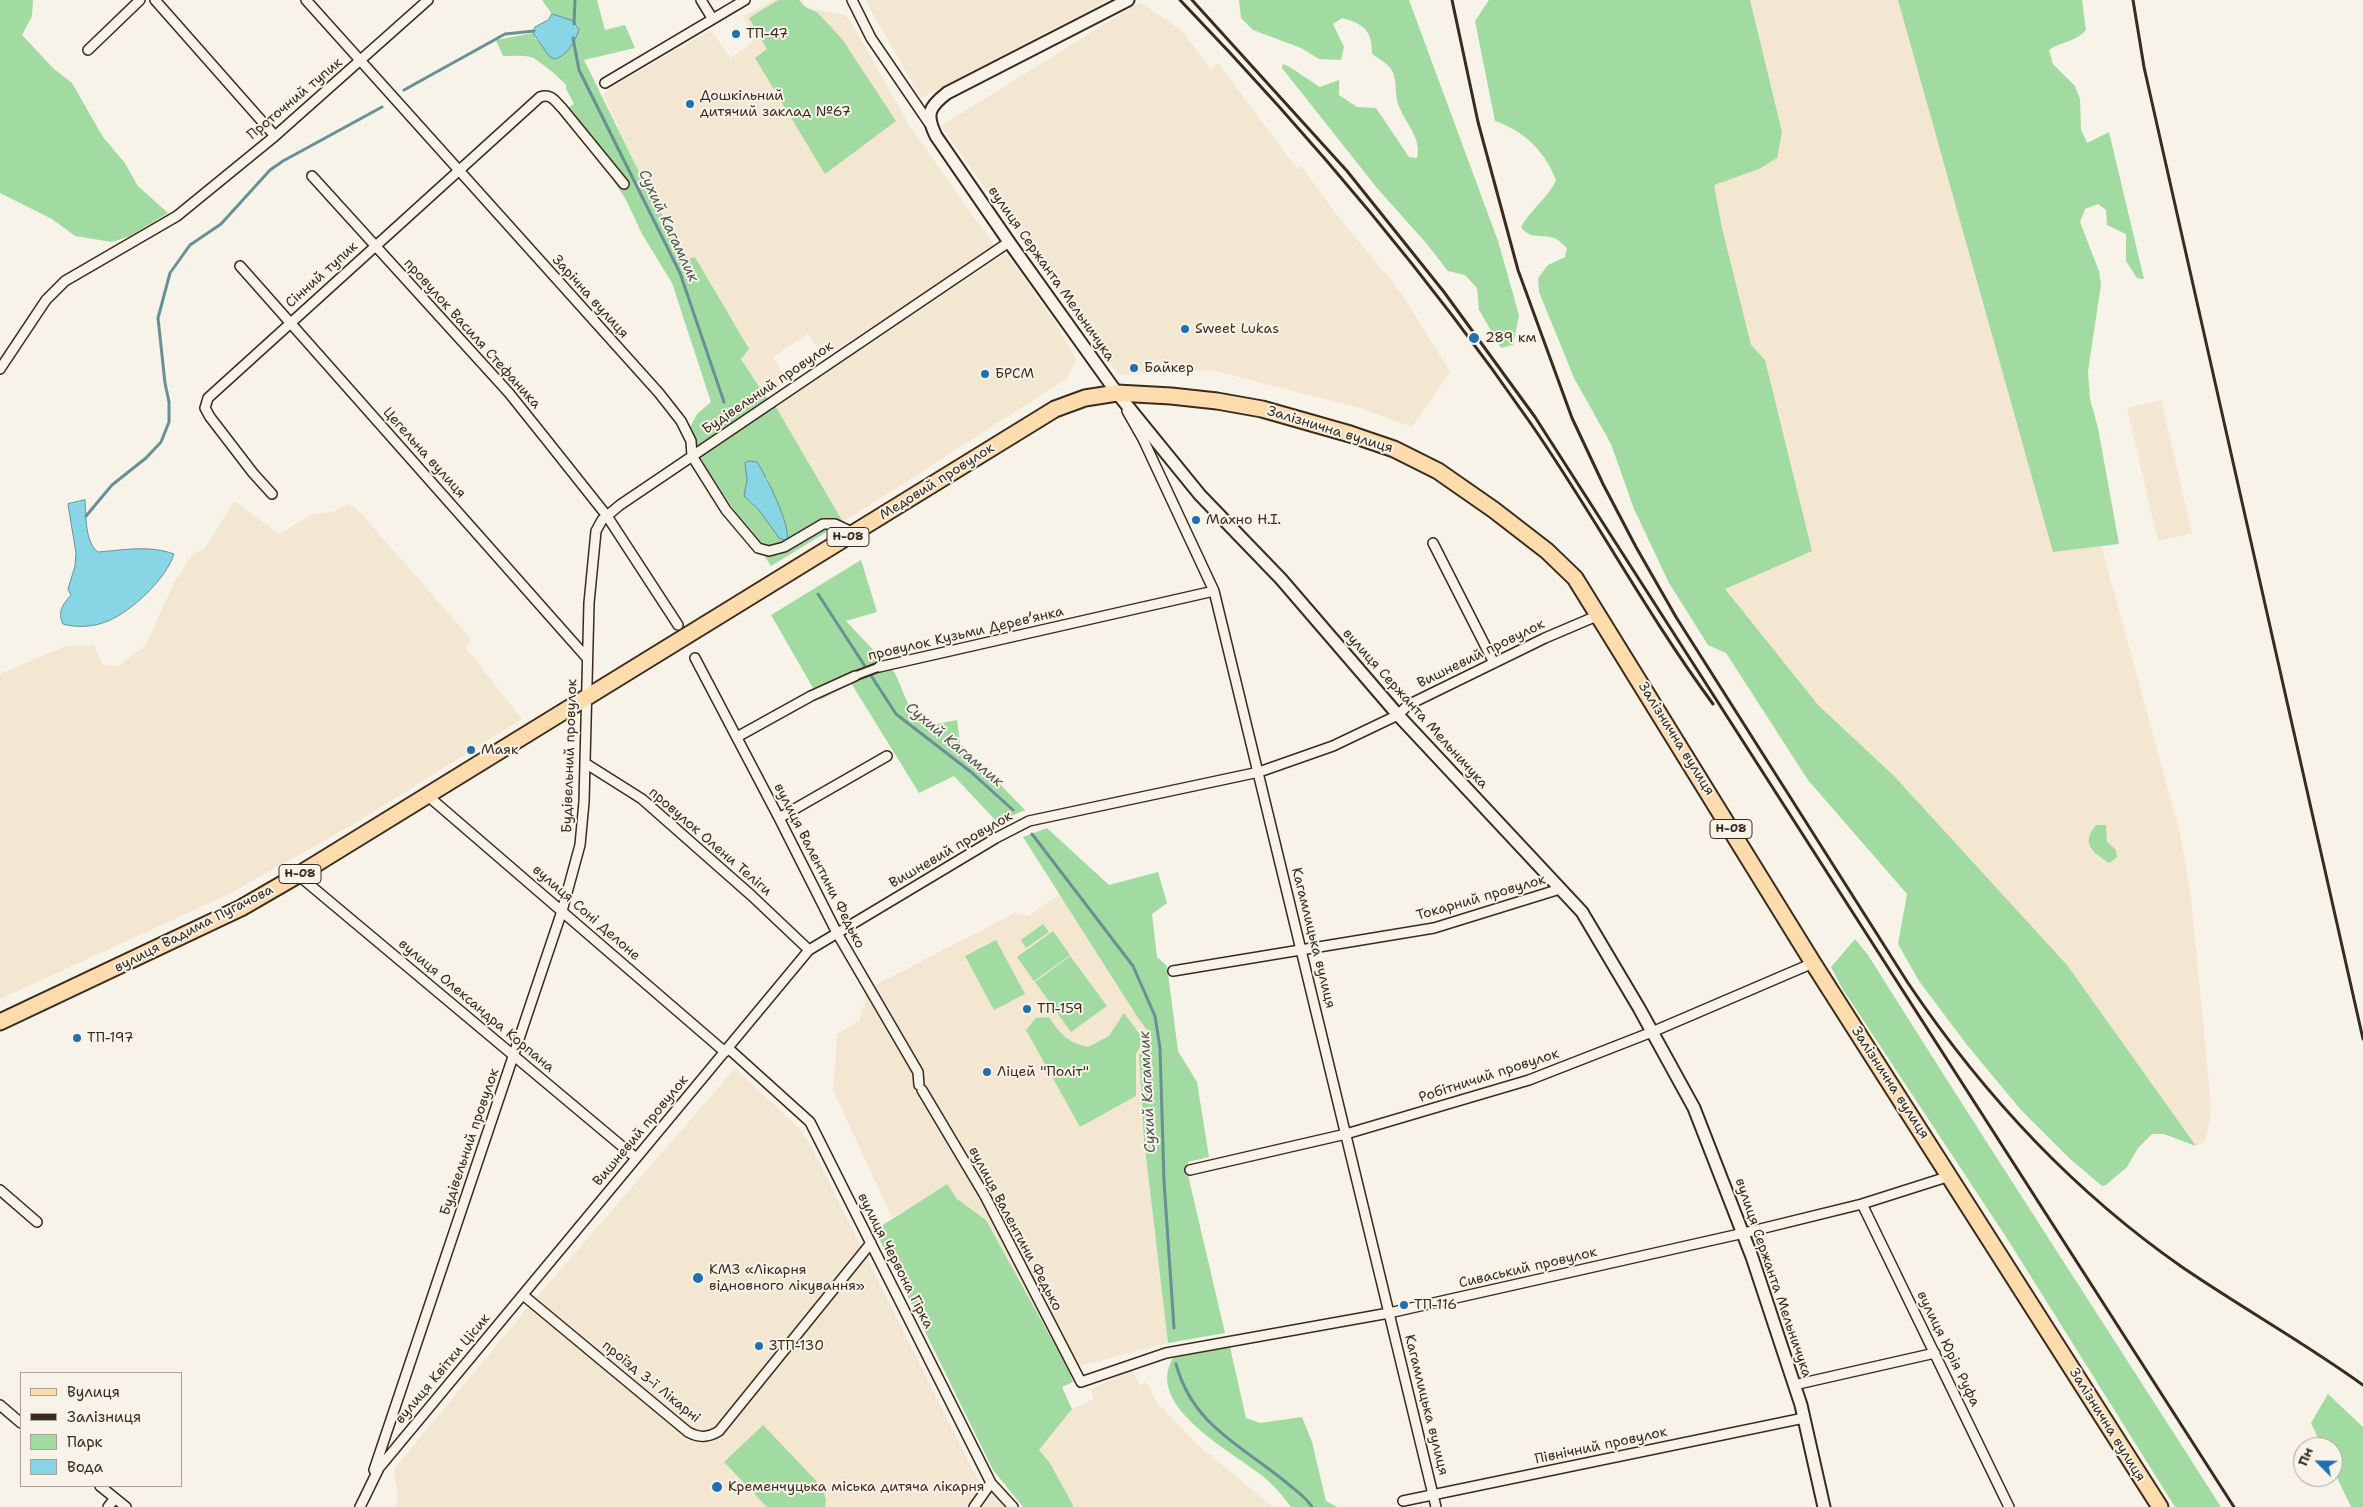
<!DOCTYPE html>
<html>
<head>
<meta charset="utf-8">
<style>
	body { margin:0 }
	#map { position:relative; width:2363px; height:1507px; overflow:hidden; background:#f7f3e8; font-family:"Shantell Sans",sans-serif }
	canvas { display:block }
	.legend { position:absolute; left:20px; top:1372px; width:162px; height:115px; box-sizing:border-box; background:#f7f3e8; border:1px solid #aca397; margin:0; padding:6px 9px; list-style:none; font-size:15px; color:#3b2a1e }
	.legend li { display:flex; align-items:center; gap:10px; height:25px }
	.legend b { width:25px; border:1px solid #aca397 }
	.north { position:absolute; left:2293px; top:1437px; width:50px; height:50px; box-sizing:border-box; background:#f7f3e8; border:1px solid #aca397; border-radius:50%; rotate:293deg; font-size:14px; font-weight:700; line-height:20px; text-align:center; color:#3b2a1e }
	.north::after { content:''; display:block; margin:auto; width:18px; height:22px; background:#1f6fb2; clip-path:polygon(50% 0,100% 100%,50% 72%,0 100%) }
</style>
</head>
<body>
<div id="map">
<canvas width="2363" height="1507"></canvas>
<ul class="legend">
<li><b style="height:6px;background:#fcdcac"></b>Вулиця</li>
<li><b style="height:6px;background:#3b2a1e"></b>Залізниця</li>
<li><b style="height:14px;background:#a2dba1"></b>Парк</li>
<li><b style="height:14px;background:#87d5e5"></b>Вода</li>
</ul>
<div class="north">Пн</div>
</div>
<script>
const context = document.querySelector('canvas').getContext('2d');
context.lineJoin = 'round';
function paint(path, color) { context.fillStyle = color; context.fill(path, 'evenodd'); }
function strokePath(path, color, width, dash) { context.strokeStyle = color; context.lineWidth = width; context.lineCap = dash ? 'butt' : 'round'; context.setLineDash(dash || []); context.stroke(path); }
function drawText(font, color, halo, rows, align = 'center') {
  context.font = font + ' "Shantell Sans",sans-serif'; context.lineWidth = 4; context.setLineDash([]); context.textBaseline = 'middle'; context.strokeStyle = halo; context.fillStyle = color; for (const [text, x, y, turn = 0] of rows) {
    context.save(); context.translate(x, y); context.rotate((+turn || 0) * Math.PI / 180); context.textAlign = isNaN(turn) ? turn : align; if (halo) context.strokeText(text, 0, 0); context.fillText(text, 0, 0); context.restore();
  }
}
const built = new Path2D(`
	M773 0H802L806 6 813 9 844 15 850 20 909 125 995 247 825 357 807 334 773 357 788 382 764 394 741 358 711 284 695 257 688 259 647 188 603 95 609 89 711 30 730 58 752 43 751 30 743 17Z
	M865 0H1108L921 98Z
	M1531 0H1962L2102 548 2181 837 2191 898 2211 1105 2210 1120 2205 1141 2196 1146 1967 974 1907 894 1808 780 1726 652Z
	M1140 2 1182 31 1210 69 1218 63 1297 169 1301 166 1337 215 1402 294 1450 372 1412 427 1360 408 1211 370 1118 375 941 126Z
	M1006 253 1055 322 1076 360 1068 378 843 522 776 407Z
	M2161 400 2192 533 2158 541 2127 408Z
	M234 501 279 534 313 514 333 512 348 504 357 509 471 639 465 647 522 719 354 824 229 894 0 999V674L66 646 94 645 103 665 118 666 145 646 175 581 194 553 204 550Z
	M1060 894 1138 1018 1151 1035 1139 1055 1144 1140 1168 1343 1068 1369 986 1220 957 1199 947 1184 892 1218 833 1090 837 1034 859 1021 866 997 864 991 1015 913 1028 916Z
	M735 1068 799 1128 809 1142 973 1470 980 1482 1006 1507H395L398 1500 394 1469 529 1306Z
	M1132 1369 1140 1385 1146 1382 1157 1403 1198 1445 1273 1507H1074L1050 1463 1039 1450 1072 1409 1094 1399 1091 1389Z`);
const green = new Path2D(`
	M0 0H33L32 16 22 35 54 69 72 83 103 137 124 162 138 186 168 213 130 236 112 242 75 236 52 219 0 193Z
	M542 0H597L605 30 625 25 635 48 584 60 647 188 688 259 695 257 749 349 741 359 764 394 776 407 843 522 771 566 703 463 689 429 697 414 711 402 672 283 642 234 626 200 568 110 569 107 574 104 566 89V85C561 79 538 59 531 57 523 55 512 56 503 56L496 40 533 33 536 40 573 41 579 30 577 24 552 14ZM767 477 772 493 783 516 779 538 759 510 744 496 747 480Z
	M778 0H799L805 7 818 13 842 39 896 121 825 174 755 58 767 49 749 18Z
	M1239 0H1409L1498 241 1519 315 1513 345 1501 348 1479 310 1477 288 1465 275 1448 271 1426 243 1377 188 1282 68 1283 64 1288 66 1320 87 1339 80V95L1357 107 1376 108 1409 157 1417 158C1423 137 1401 119 1397 100 1395 90 1397 78 1391 69 1387 63 1378 58 1372 54 1372 30 1364 24 1342 18L1333 24 1344 47 1341 60 1319 59 1301 48 1253 30 1241 18Z
	M1489 0H1750L1782 132 1777 158 1759 169 1714 185 1722 228 1751 345 1765 360 1812 551 1725 589 1818 705 1894 776 2067 965 2196 1146 2164 1134H2152L2138 1148 2127 1167 2106 1185 2102 1186 2069 1158 2021 1110 1967 1045 1919 981 1898 944 1907 894 1808 780 1726 653 1708 645 1669 583 1634 509 1611 444 1574 378 1539 292 1538 278 1548 265 1565 257 1567 248C1563 245 1558 239 1554 238 1541 234 1530 240 1521 227 1531 209 1548 198 1556 180 1545 151 1524 131 1495 121L1475 21Z
	M1898 0H2082L2086 30C2072 44 2064 40 2049 50L2053 64 2075 86 2080 99 2081 129 2087 143 2109 132 2144 279 2137 278 2126 261V234L2107 225 2106 210 2098 204 2085 209 2080 222 2099 271 2101 285 2088 371 2090 399 2098 428 2119 544 2053 552Z
	M861 560 877 612 846 621 895 673 914 718 926 726 957 720 960 743 1025 810 997 822 954 776 919 793 851 683 820 700 771 615Z
	M2096 825H2106L2107 842 2116 850 2117 857 2109 863C2093 852 2080 844 2096 825Z
	M1047 828 1109 885 1158 872 1167 903 1152 914 1157 957 1167 966 1178 1051 1197 1082 1209 1157 1188 1162V1175L1225 1333 1168 1343 1144 1140 1139 1055 1151 1035 1138 1018 1023 837Z
	M1043 924 1049 932 1026 948 1021 940Z
	M1053 931 1070 955 1034 981 1017 957Z
	M1855 939 1868 955C1984 1140 2104 1323 2221 1507H2175L2008 1240 1842 988 1831 967Z
	M996 940 1025 994 994 1010 965 956Z
	M1070 956 1107 1006 1071 1032 1035 982Z
	M1124 1013 1144 1040 1136 1054V1096L1080 1127 1026 1030 1036 1018 1049 1017C1061 1035 1067 1042 1088 1047L1109 1036Z
	M947 1184 957 1199 986 1220 1068 1369 1073 1382 1062 1387 1072 1409 1039 1450 1050 1463 1074 1507H1023L993 1470 875 1230Z
	M1230 1347 1246 1418 1260 1423 1302 1417 1312 1442 1326 1501 1337 1507H1291C1284 1497 1274 1486 1265 1478 1235 1453 1143 1407 1173 1358Z
	M2328 1394 2363 1427V1507H2351L2333 1469V1447H2322L2311 1423Z
	M763 1425 822 1487 826 1500 825 1507H767L724 1462Z`);
const water = new Path2D(`
	M552 14 574 21 579 30C575 41 567 57 554 59L549 56 533 33 535 27 548 20Z
	M749 461 757 462C766 476 791 525 787 541L779 538 759 510 744 496 747 480 745 463Z
	M85 500C86 515 85 543 98 552 123 550 150 545 174 554 166 579 132 611 108 621 94 627 77 628 63 624 57 612 63 604 71 595L68 589 75 566 76 553 68 504Z`);
const stream = new Path2D(`
	M574 24 575 0
	M573 38 579 70 680 273 724 402
	M404 90 505 34 534 31
	M86 516 112 485 146 458 161 442 169 422V402L165 383 158 318 170 273 190 245 221 224 270 170 283 161 382 107
	M818 594 896 714 971 772 1013 810
	M1032 834 1133 966 1155 1016 1160 1048 1164 1181 1174 1328
	M1176 1364C1193 1426 1241 1445 1287 1483 1295 1490 1307 1498 1312 1507`);
const pedestrian = new Path2D(`
	M855 676 879 667`);
const minor = new Path2D(`
	M155 0 275 136
	M306 0 659 393 681 421 691 441 692 456 726 510 758 548 769 551 784 547 823 524H835L854 533
	M701 0 712 18
	M852 0 871 38 929 123
	M88 50 140 0
	M605 83 745 0
	M312 176 509 393 549 443 607 516 678 625
	M240 266 587 658
	M0 369 46 300 65 281 177 216 275 136 428 0
	M1127 411 1143 439 1214 591 1436 1507
	M272 494 253 473 210 417 205 408 208 398 540 97C551 93 555 101 562 108L624 184
	M1433 543 1494 663
	M695 658 779 818 837 933 918 1072 919 1085
	M879 667 1214 591
	M737 737 811 696 855 676
	M585 763 642 799 752 896 809 950
	M428 796 725 1052
	M779 818 887 756
	M298 875 636 1158
	M1173 971 1434 928 1560 889
	M728 1048 810 1122 991 1483 1013 1507
	M922 1090 985 1196 1081 1382 1166 1353 1389 1313 1744 1233 1862 1204 1950 1176
	M1190 1170 1346 1134 1529 1080 1652 1032 1813 963
	M0 1190 37 1222
	M1862 1204 2009 1507
	M523 1295 688 1432C699 1438 708 1438 719 1431L871 1243
	M1794 1385 1935 1353
	M0 1405 21 1423
	M374 1470 562 911 580 845 584 802 589 603 596 531 602 520 620 505 1009 242
	M100 1486 126 1507
	M1403 1501 1804 1418
	M108 1507 115 1498
	M360 1507 379 1468 809 950 996 838 1029 821 1259 772 1333 746 1398 715 1408 705 1545 638 1599 615
	M974 1507 991 1483`);
const tertiary = new Path2D(`
	M1128 0 947 93C929 107 925 114 936 136L1009 242 1117 393 1165 452 1200 495 1281 579 1398 715 1582 912 1639 1008 1694 1108 1752 1257 1801 1405 1824 1507`);
const primary = new Path2D(`
	M0 1022 241 908 298 875 1055 409 1085 398 1117 393 1171 396 1217 401 1262 409 1350 434 1394 449 1438 471 1494 510 1547 551 1575 578 1813 963 2160 1507`);
const rail = new Path2D(`
	M1180 0C1306 131 1425 271 1529 421 1593 513 1646 613 1713 704
	M1192 0 1347 171 1444 292 1535 417 2234 1507
	M1452 0 1478 122 1518 270 1572 418 1603 484 1636 547 1676 617 1908 983C1982 1093 2073 1191 2182 1267 2242 1308 2305 1343 2363 1385
	M2133 0 2144 67 2363 1039`);
const markers = [
	[736,34,5,"#1f6fb2"],
	[690,104,5,"#1f6fb2"],
	[1185,329,5,"#1f6fb2"],
	[1474,338,6,"#1f6fb2"],
	[1134,368,5,"#1f6fb2"],
	[985,374,5,"#1f6fb2"],
	[1196,520,5,"#1f6fb2"],
	[471,750,5,"#1f6fb2"],
	[1027,1009,5,"#1f6fb2"],
	[77,1038,5,"#1f6fb2"],
	[987,1072,5,"#1f6fb2"],
	[698,1278,6,"#1f6fb2"],
	[1404,1305,5,"#1f6fb2"],
	[759,1346,5,"#1f6fb2"],
	[717,1487,6,"#1f6fb2"]
];
const shields = [
	[848,537,42],
	[1731,829,42],
	[300,874,42]
];
const shieldNames = [
	["Н-08",848,537],
	["Н-08",1731,829],
	["Н-08",300,874]
];
const poiNames = [
	["ТП-47",746,34],
	["Дошкільний",700,96],
	["дитячий заклад №67",700,112],
	["Sweet Lukas",1195,329],
	["289 км",1485,338],
	["Байкер",1144,368],
	["БРСМ",995,374],
	["Махно Н.І.",1206,520],
	["Маяк",481,750],
	["ТП-159",1037,1009],
	["ТП-197",87,1038],
	["Ліцей \"Політ\"",997,1072],
	["КМЗ «Лікарня",709,1270],
	["відновного лікування»",709,1286],
	["ТП-116",1414,1305],
	["ЗТП-130",769,1346],
	["Кременчуцька міська дитяча лікарня",728,1487]
];
const streetNames = [
	["Проточний тупик",295,99,-40],
	["вулиця Сержанта Мельничука",1051,274,55],
	["Сінний тупик",322,275,-42],
	["Зарічна вулиця",590,297,48],
	["провулок Василя Стефаника",472,334,48],
	["Будівельний провулок",768,388,-34],
	["Залізнична вулиця",1330,430,17],
	["Цегельна вулиця",424,453,48],
	["Медовий провулок",937,482,-32],
	["провулок Кузьми Деревʼянка",966,634,-13],
	["Вишневий провулок",1481,654,-26],
	["вулиця Сержанта Мельничука",1415,709,48],
	["Залізнична вулиця",1676,739,58],
	["Будівельний провулок",570,756,-88],
	["провулок Олени Теліги",710,842,41],
	["Вишневий провулок",951,850,-30],
	["вулиця Валентини Федько",819,866,63],
	["Токарний провулок",1481,898,-16],
	["вулиця Соні Делоне",586,913,41],
	["вулиця Вадима Пугачова",194,929,-27],
	["Кагамлицька вулиця",1313,938,76],
	["вулиця Олександра Корпана",476,1006,40],
	["Робітничий провулок",1489,1076,-18],
	["Залізнична вулиця",1890,1083,57],
	["Вишневий провулок",641,1131,-50],
	["Будівельний провулок",470,1142,-71],
	["вулиця Валентини Федько",1015,1229,62],
	["вулиця Червона Гірка",895,1261,63],
	["Сиваський провулок",1528,1268,-13],
	["вулиця Сержанта Мельничука",1773,1278,71],
	["вулиця Юрія Руфа",1948,1349,64],
	["вулиця Квітки Цісик",443,1369,-50],
	["проїзд 3-ї Лікарні",651,1382,39],
	["Кагамлицька вулиця",1426,1405,76],
	["Залізнична вулиця",2107,1425,58],
	["Північний провулок",1601,1446,-12]
];
const waterNames = [
	["Сухий Кагамлик",668,226,65],
	["Сухий Кагамлик",954,745,40],
	["Сухий Кагамлик",1148,1092,-93]
];
paint(built, '#f3e7d1');
paint(green, '#a2dba1');
paint(water, '#87d5e5');
strokePath(water, '#699195', 1);
strokePath(stream, '#699195', 3);
strokePath(pedestrian, '#3b2a1e', 11);
strokePath(minor, '#3b2a1e', 12);
strokePath(tertiary, '#3b2a1e', 15);
strokePath(primary, '#3b2a1e', 19);
strokePath(pedestrian, '#f7f3e8', 7);
strokePath(minor, '#f7f3e8', 9);
strokePath(tertiary, '#f7f3e8', 11);
strokePath(primary, '#fcdcac', 15);
strokePath(rail, '#3b2a1e', 3);
for (const [x, y, r, color] of markers) { const dot = new Path2D(); dot.arc(x, y, r, 0, 2 * Math.PI); context.fillStyle = color; context.fill(dot); strokePath(dot, '#f7f3e8', 2); }
for (const [x, y, w] of shields) { const box = new Path2D(); box.roundRect(x - w / 2, y - 9.5, w, 19, 4); context.fillStyle = '#f7f3e8'; context.fill(box); strokePath(box, '#3b2a1e', 1); }
drawText('bold 12px', '#3b2a1e', null, shieldNames);
drawText('14px', '#3b2a1e', '#f7f3e8', poiNames, 'left');
drawText('14px', '#3b2a1e', '#f7f3e8', streetNames);
drawText('italic 15px', '#4e5550', '#f7f3e8', waterNames);
</script>
</body>
</html>
